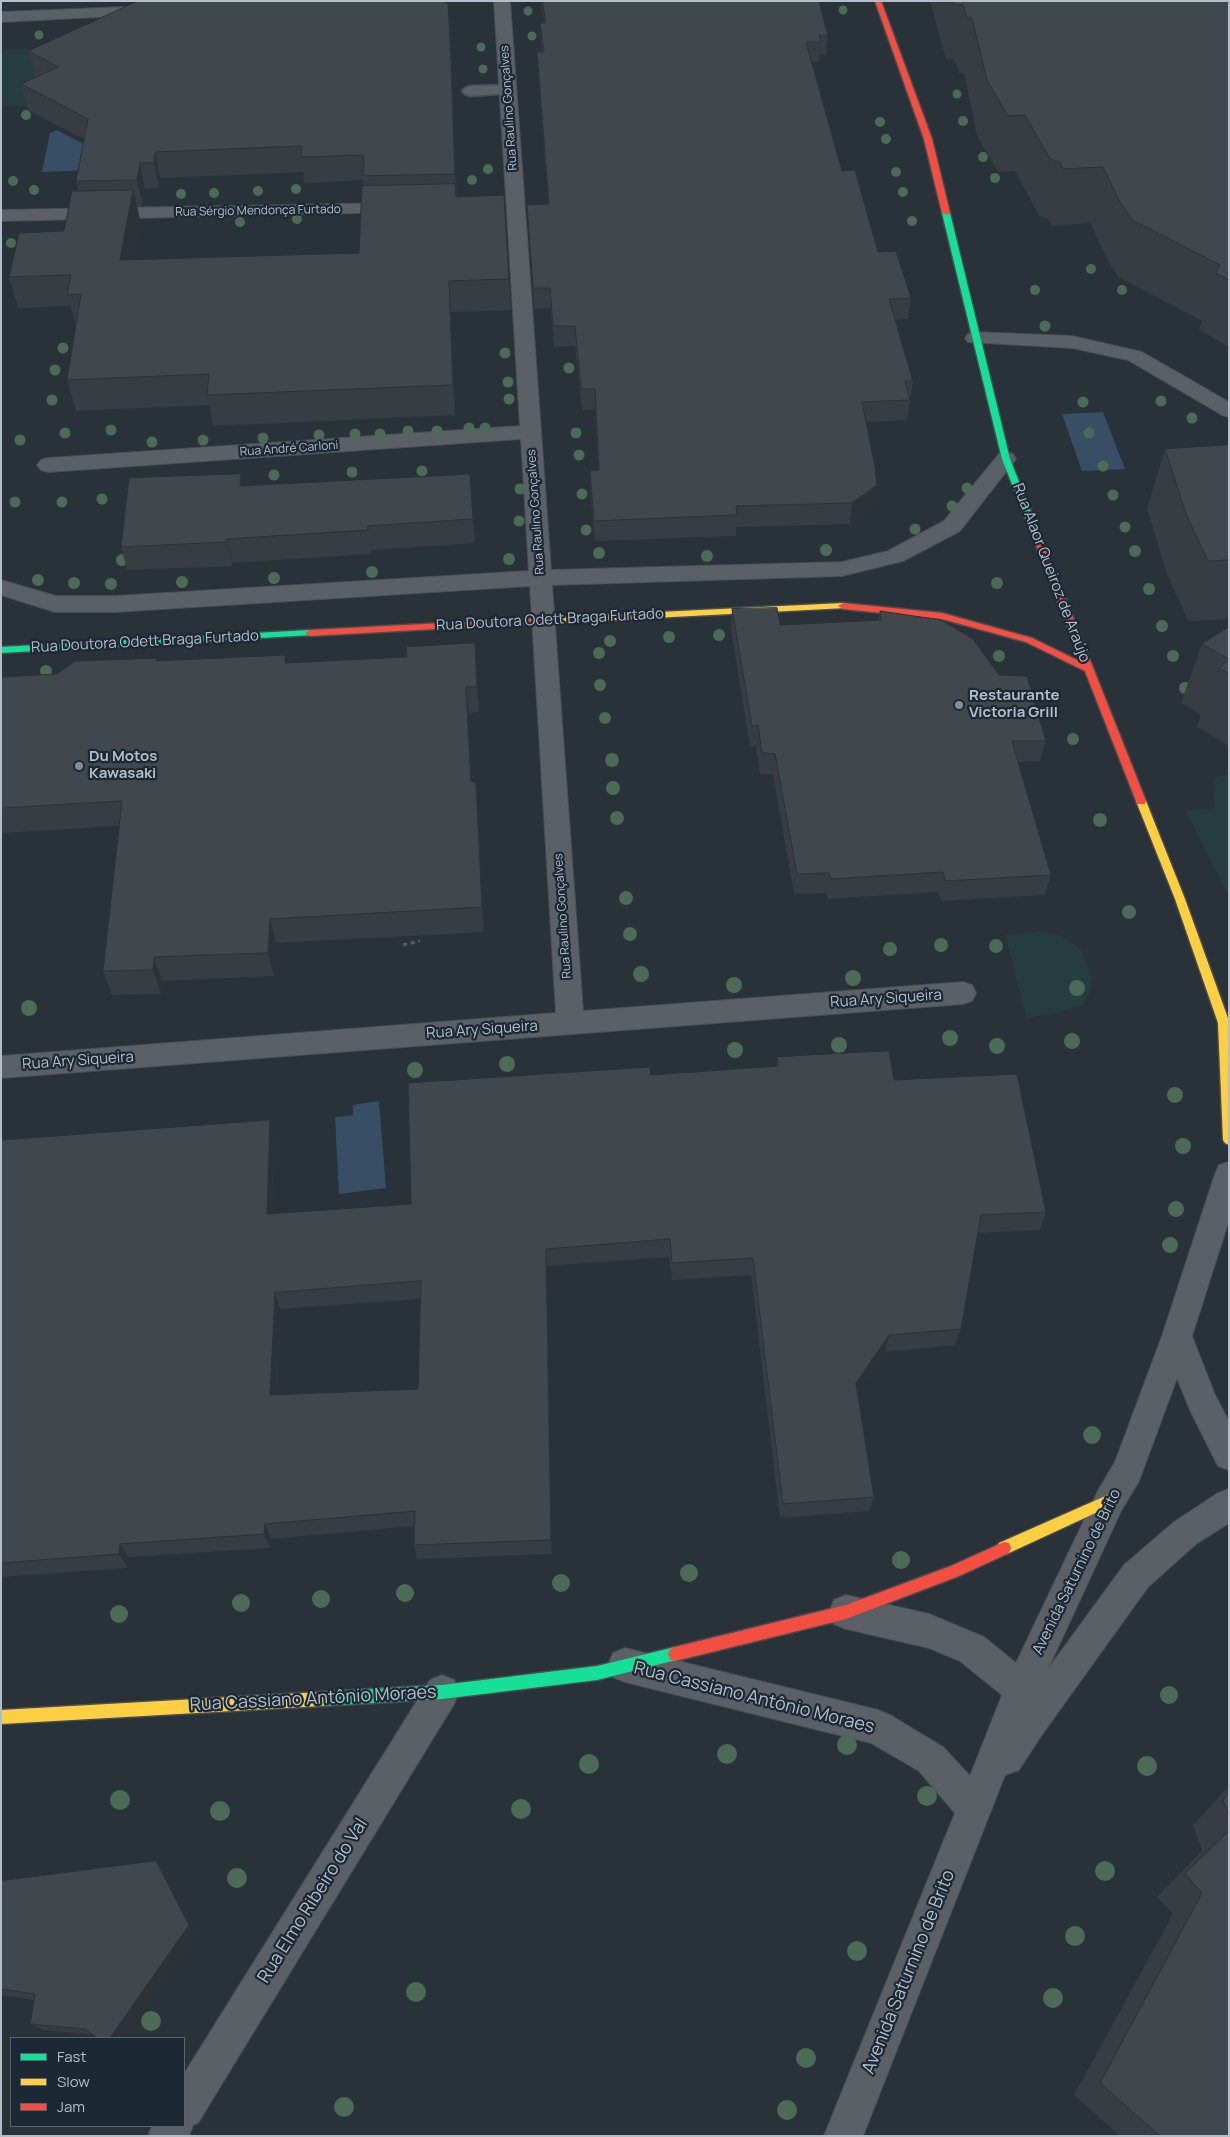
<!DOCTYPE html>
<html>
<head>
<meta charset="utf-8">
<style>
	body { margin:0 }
	#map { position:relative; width:1230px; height:2137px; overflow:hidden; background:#293139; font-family:Manrope,sans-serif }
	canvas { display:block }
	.frame { position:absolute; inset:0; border:2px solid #b3beca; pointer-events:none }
	.legend { position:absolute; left:10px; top:2037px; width:175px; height:90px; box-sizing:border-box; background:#1c2834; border:1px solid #586470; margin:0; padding:6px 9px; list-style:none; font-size:15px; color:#b3beca }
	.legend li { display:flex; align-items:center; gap:10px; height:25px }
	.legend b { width:25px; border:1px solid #586470 }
</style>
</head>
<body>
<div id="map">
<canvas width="1230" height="2137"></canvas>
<div class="frame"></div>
<ul class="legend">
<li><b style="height:6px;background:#16e098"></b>Fast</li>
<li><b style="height:6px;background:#ffcf43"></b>Slow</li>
<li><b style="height:6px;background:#f24e42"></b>Jam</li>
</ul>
</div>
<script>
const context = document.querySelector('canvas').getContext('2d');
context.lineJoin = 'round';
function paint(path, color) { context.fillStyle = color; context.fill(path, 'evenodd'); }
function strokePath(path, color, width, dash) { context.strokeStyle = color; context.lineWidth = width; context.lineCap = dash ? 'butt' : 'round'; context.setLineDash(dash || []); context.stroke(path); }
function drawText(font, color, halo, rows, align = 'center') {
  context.font = font + ' Manrope,sans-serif'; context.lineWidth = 4.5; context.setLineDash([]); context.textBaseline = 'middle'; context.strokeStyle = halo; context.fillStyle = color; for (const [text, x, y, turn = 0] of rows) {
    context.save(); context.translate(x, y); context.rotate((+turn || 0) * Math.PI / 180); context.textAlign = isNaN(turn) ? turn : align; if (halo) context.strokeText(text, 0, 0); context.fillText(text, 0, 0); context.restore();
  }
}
const green = new Path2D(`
	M1 49H43L25 106 1 107Z
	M1229 773V896L1186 811 1214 808 1215 778Z
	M1043 931 1059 935 1081 949 1092 977 1089 993 1083 1005 1053 1014 1026 1018 1005 935Z`);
const water = new Path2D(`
	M57 130 91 148 148 168 42 172 50 133Z
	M1103 412 1125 469 1082 471 1062 414Z
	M379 1101 386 1188 339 1194 335 1117 353 1115V1105Z`);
const path = new Path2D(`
	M403 945 420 941`);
const lane = new Path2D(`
	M507 85 512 87 515 90 512 93 470 96 465 94 462 91 465 88 470 86Z`);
const street = new Path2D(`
	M494 1H510L551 570 842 562 888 551 944 521 999 454 1006 452 1013 454 1016 459 960 531 903 561 895 563 842 576 552 585 583 1011 963 982 972 985 976 993 972 1001 963 1004 1 1078V1056L556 1013 530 586 115 612H55L1 595V580L56 596H115L529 571 521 439 48 472 41 470 37 465 41 460 48 458 520 426Z
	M150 6 156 8 158 11 156 14 1 22V12Z
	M397 203 403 204 406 208 403 212 1 221V210Z
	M975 332 1072 336 1142 352 1229 402V417L1222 415 1128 360 1072 348 968 342 965 338 968 334Z
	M1229 1162V1220L1192 1336 1215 1395 1229 1422V1470L1218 1466 1190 1410 1177 1378 1139 1481 1121 1511 1048 1669 1124 1565 1174 1522 1218 1493 1229 1489V1523L1196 1544 1148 1587 1041 1736 1019 1770 1005 1775 863 2136H824L955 1813 919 1771 871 1743 625 1682 613 1677 608 1665 613 1653 625 1648 878 1710 890 1715 943 1747 970 1776 1002 1695 960 1661 929 1648 846 1629 834 1624 829 1612 834 1600 846 1595 929 1614 984 1637 1016 1663 1099 1489 1115 1462 1162 1336 1215 1174 1219 1165Z
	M442 1675 454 1680 459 1692 454 1704 198 2123 193 2125 189 2136H148L152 2126H184V2074L430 1680Z`);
const fast = new Path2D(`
	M943 211 950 213 1010 459 1039 532 1038 534H1032L1031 532 1002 459 942 213Z
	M310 630 313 631V635L1 653V647Z
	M675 1647 680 1649 682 1654 680 1659 597 1680 442 1699 321 1706 316 1704 314 1699 316 1694 321 1692 442 1685 597 1666Z`);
const slow = new Path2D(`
	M843 603 846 604V608L557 623 552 620 557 617Z
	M1141 797 1146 801 1185 899 1229 1021V1145L1225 1143 1223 1140 1218 1023 1175 899 1136 801Z
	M1110 1494 1115 1496 1117 1500 1115 1504 1009 1553 1004 1554 999 1553 997 1548 999 1543Z
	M321 1692 326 1694 328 1699 326 1704 321 1706 1 1724V1710Z`);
const jam = new Path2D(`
	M875 1H881L932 139 950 213 949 215 942 213 924 139Z
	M1035 529 1039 532 1146 801 1145 804H1137L1136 801 1085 671 1026 642 942 619 843 609 838 606 843 603 942 613 1032 638 1081 662 1031 532Z
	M557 617 562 620 560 622 310 636 305 633 310 630Z
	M1004 1542 1009 1543 1011 1548 1009 1553 959 1576 846 1619 675 1661 670 1659 668 1654 670 1649 675 1647 846 1605 951 1566Z`);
const trees = [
	[843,10,4.5],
	[528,11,4.5],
	[39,35,4.5],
	[532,36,4.5],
	[481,47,4.5],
	[483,69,4.5],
	[957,94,4.5],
	[26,115,5],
	[963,121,5],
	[880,122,5],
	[886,139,5],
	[983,157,5],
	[488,169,5],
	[896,172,5],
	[995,178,5],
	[472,180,5],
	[13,181,5],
	[296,189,5],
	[34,190,5],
	[258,191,5],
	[903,192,5],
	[214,193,5],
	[181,194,5],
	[297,219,5],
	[912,221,5],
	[240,222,5],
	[11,243,5],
	[1091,269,5],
	[1035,290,5],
	[1122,290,5],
	[1045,326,5.5],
	[63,348,5.5],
	[505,353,5.5],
	[569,368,5.5],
	[55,370,5.5],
	[508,382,5.5],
	[509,399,5.5],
	[52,400,5.5],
	[1161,401,5.5],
	[1083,402,5.5],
	[1192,418,5.5],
	[469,428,5.5],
	[485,428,5.5],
	[111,430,5.5],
	[408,431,5.5],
	[437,431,5.5],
	[65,433,5.5],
	[576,433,5.5],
	[1089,433,5.5],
	[355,434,5.5],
	[380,434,5.5],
	[319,435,5.5],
	[263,438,5.5],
	[20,440,5.5],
	[203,440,5.5],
	[152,442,5.5],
	[579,455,5.5],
	[1103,466,5.5],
	[422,471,5.5],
	[352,472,5.5],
	[274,475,5.5],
	[967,488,5.5],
	[520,489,5.5],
	[582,494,5.5],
	[1113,495,5.5],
	[102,499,5.5],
	[15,502,5.5],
	[62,502,5.5],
	[952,506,5.5],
	[519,521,5.5],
	[1125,527,5.5],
	[915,529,5.5],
	[586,530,5.5],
	[826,550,6],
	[1135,551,6],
	[599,553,6],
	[707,556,6],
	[509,559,6],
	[122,560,6],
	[372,572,6],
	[274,578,6],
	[38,580,6],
	[182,582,6],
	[74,583,6],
	[997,583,6],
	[111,584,6],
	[1149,589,6],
	[1162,626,6],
	[719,635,6],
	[669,637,6],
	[610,641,6],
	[599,653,6],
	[999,656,6],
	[1173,656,6],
	[46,671,6],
	[600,685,6],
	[1185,688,6],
	[605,718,6],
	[1073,739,6],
	[612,760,7],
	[613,788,7],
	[617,818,7],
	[1100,820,7],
	[626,898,7],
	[1129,912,7],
	[630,934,7],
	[941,945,7],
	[996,946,7],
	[890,949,7],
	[641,974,8],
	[853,978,8],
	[734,985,8],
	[1077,988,8],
	[29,1008,8],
	[950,1038,8],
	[1072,1041,8],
	[839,1045,8],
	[997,1046,8],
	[735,1050,8],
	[507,1064,8],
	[415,1070,8],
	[1175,1095,8],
	[1183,1146,8],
	[1176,1209,8],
	[1170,1245,8],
	[1092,1435,9],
	[901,1560,9],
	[689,1573,9],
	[561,1583,9],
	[405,1593,9],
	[321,1599,9],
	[241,1603,9],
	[119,1614,9],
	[1169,1695,9],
	[847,1745,10],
	[727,1754,10],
	[589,1764,10],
	[1147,1766,10],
	[927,1796,10],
	[120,1800,10],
	[521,1809,10],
	[220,1811,10],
	[1105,1871,10],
	[237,1878,10],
	[1075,1936,10],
	[857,1951,10],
	[416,1992,10],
	[1053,1998,10],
	[151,2021,10],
	[806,2058,10],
	[344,2107,10],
	[787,2110,10]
];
const wall = new Path2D(`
	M447 1 450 27 453 86 457 197 504 195 511 310 451 312 455 415 213 426 209 405 76 411 67 380 76 325 70 306 18 308 9 277 64 231 78 191 76 181 84 139 28 110 21 84 36 77H35L29 51ZM303 172 304 183 363 180 364 186 359 253 133 260 140 220 137 206H143L145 189 159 188 160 178Z
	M541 1H819L828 36 826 55H819V62H812L842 171 878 252 911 298 908 319 895 320 913 381 907 420 866 422 877 485 874 506 850 524 736 527V536L595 541 590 491V471L598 470 595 409 582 410 575 346 554 347 551 308 534 309 527 205 548 204 538 72 537 52H542L541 43 540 23H544Z
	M930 1H1229V347L1199 330 1202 321 1118 277 1106 257 1090 223 1052 226 1048 219 1039 216 1015 171 998 172 977 136 964 73H959L955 60 946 59Z
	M1229 445V619L1188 621 1167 574 1147 509 1165 449Z
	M241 474 243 486 470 474 475 543 371 550V554L232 563V566L127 570 121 547Z
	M732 609 780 625 878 621 880 611 1046 741 1040 761 1018 762 1051 875 1045 895 941 901 938 892 828 899 826 893 794 894 773 774H760L756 746 750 747 731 630Z
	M1229 627V746L1197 727 1201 715 1181 703 1202 644Z
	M157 658 158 661 287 663 477 669 479 712 469 713 472 782 478 807 484 932 276 943 274 976 162 981 161 994 112 995 103 971 119 826 1 833V677L57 674Z
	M777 1057 894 1080 1046 1212 1040 1230 978 1233 961 1329 955 1345 885 1352 857 1391 874 1497 869 1511 780 1518 751 1275 672 1280 669 1257 547 1266 552 1554 417 1559 414 1545V1526L271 1539 270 1548 129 1557 128 1568 1 1577V1140L275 1139 273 1214 411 1204 651 1075 776 1066ZM420 1299 418 1389 277 1395 280 1309Z
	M1229 1786V2136H1120L1074 2095 1173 1914 1157 1897 1202 1851 1193 1825Z
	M156 1861 166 1871 198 1934 94 2035 44 2030 30 2024 34 2000 1 1995V1881Z`);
const shadedWall = new Path2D(`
	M448 3 453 86 457 200 455 174Z
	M155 152 160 178 159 188 154 163Z
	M140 163 145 189 143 206 137 180Z
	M133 190 140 220 128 291 120 260Z
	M449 281 451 312 455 415 453 385Z
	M241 474 246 498 240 486Z
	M470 474 472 498 475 543 473 519Z
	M877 485 874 506 850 524 852 503Z
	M227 539 232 563V566L227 542Z
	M475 643 477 669 479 712 477 687Z
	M466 687 469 713 474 807 471 782Z
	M476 782 478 807 484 932 482 907Z
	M270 919 276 943 274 976 268 953Z
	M154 957 162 981 161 994 153 970Z
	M270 1120 275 1139 273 1232 267 1214Z
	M546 1249 547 1266 552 1554 551 1540Z
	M275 1293 280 1309 276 1411 270 1395Z
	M889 1335 885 1352 851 1399 856 1383Z
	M265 1524 271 1539 270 1548 264 1534Z
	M120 1544 129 1557 128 1568 119 1554Z
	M156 1861 166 1871 198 1934 126 2038H110Z`);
const building = new Path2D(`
	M138 1H446V3H448L451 61 455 174 363 176 364 155 301 157 302 146 155 152 154 163H140L137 180 76 181 88 119 21 84 58 67 29 51Z
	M543 1H819L828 36 819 35 821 42H806L842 171 855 170 878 252 896 251 911 298 889 299 913 381H905L910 400 862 402 875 467 877 485 852 503 736 506 737 515 594 521 590 471 599 470 595 389H581L575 326H553L550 288H533L527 205 549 204 537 52H544L540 23H545Z
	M953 1H1229V280L1216 273 1220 265 1132 220 1119 200 1103 167 1063 169 1060 162 1050 159 1025 115 1008 116 987 80 972 18H967L963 5 954 4Z
	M455 184 456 197 504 195 509 279 449 281 453 385 207 395 209 374 67 380 81 294 67 295 71 275 9 277 19 233 64 231 72 191 133 190 120 260 359 253 362 186Z
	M1229 445V560L1208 561 1186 514 1165 449Z
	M241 474 240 486 470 474 473 519 368 526V530L227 539V542L121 547 129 478Z
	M777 608 780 625 881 620 880 611 941 620 973 639 999 675 1027 676 1046 741H1012L1051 875 945 881 943 872 831 879 829 873 797 874 775 754 762 753 758 725 752 726 732 609Z
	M1229 627V674L1219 668 1229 659 1202 644Z
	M475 643 477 687H466L471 782H476L482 907 270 919 268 953 154 957 153 970 103 971 122 801 1 808V677L57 674 75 661 157 658 156 661 285 655V663L407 657 406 647Z
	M889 1051 894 1080 1017 1074 1046 1212 981 1215 961 1329 889 1335 856 1383 874 1497 783 1504 753 1258 672 1263 670 1239 546 1249 551 1540 414 1545 415 1511 265 1524 264 1534 120 1544 119 1554 1 1563V1140L270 1120 267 1214 411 1204 408 1083 650 1067 651 1075 778 1066 777 1057ZM421 1281 418 1389 270 1395 275 1293Z
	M1229 1793V1816L1223 1800Z
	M1229 1831V2136H1160L1100 2083 1202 1893 1185 1874Z
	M156 1861 189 1925 110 2038H97L85 2029 30 2024 35 1994 1 1989V1881Z`);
const markers = [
	[959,705,5,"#838d97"],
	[79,766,5,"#838d97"]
];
const farStreetnames = [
	["Rua Raulino Gonçalves",509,108,-94],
	["Rua Sérgio Mendonça Furtado",258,211,-1],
	["Rua André Carloni",289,449,-4],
	["Rua Raulino Gonçalves",536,512,-94],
	["Rua Raulino Gonçalves",563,916,-94]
];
const streetNames = [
	["Rua Alaor Queiroz de Araújo",1051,573,69],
	["Rua Doutora Odett Braga Furtado",550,620,-3],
	["Rua Doutora Odett Braga Furtado",145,642,-3],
	["Rua Ary Siqueira",886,999,-4],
	["Rua Ary Siqueira",482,1030,-4],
	["Rua Ary Siqueira",78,1061,-4],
	["Avenida Saturnino de Brito",1077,1572,-64]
];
const poiNames = [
	["Restaurante",969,696],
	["Victoria Grill",969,713],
	["Du Motos",89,757],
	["Kawasaki",89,774]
];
const nearStreetnames = [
	["Rua Cassiano Antônio Moraes",754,1698,14],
	["Rua Cassiano Antônio Moraes",313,1699,-3],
	["Rua Elmo Ribeiro do Val",313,1901,-58],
	["Avenida Saturnino de Brito",909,1972,-68]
];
paint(green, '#263d3f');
paint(water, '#374e65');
strokePath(lane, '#484d53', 3);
strokePath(street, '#484d53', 2);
strokePath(fast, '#484d53', 3);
strokePath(slow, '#484d53', 3);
strokePath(jam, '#484d53', 3);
strokePath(path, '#575e63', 3, [4, 4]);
paint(lane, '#5a6066');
paint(street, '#5a6066');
paint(fast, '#16e098');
paint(slow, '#ffcf43');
paint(jam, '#f24e42');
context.fillStyle = '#4c6b57';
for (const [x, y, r] of trees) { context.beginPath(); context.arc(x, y, r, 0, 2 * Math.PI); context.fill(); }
paint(wall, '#373d42');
paint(shadedWall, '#2d3236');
paint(building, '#40474d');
strokePath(building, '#2d3236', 1);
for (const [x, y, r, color] of markers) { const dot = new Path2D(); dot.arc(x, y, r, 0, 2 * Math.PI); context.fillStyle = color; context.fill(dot); strokePath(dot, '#1c2834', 2); }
drawText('12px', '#b3beca', '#1c2834', farStreetnames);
drawText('15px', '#b3beca', '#1c2834', streetNames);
drawText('bold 15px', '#b3beca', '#1c2834', poiNames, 'left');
drawText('18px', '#b3beca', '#1c2834', nearStreetnames);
</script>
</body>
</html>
